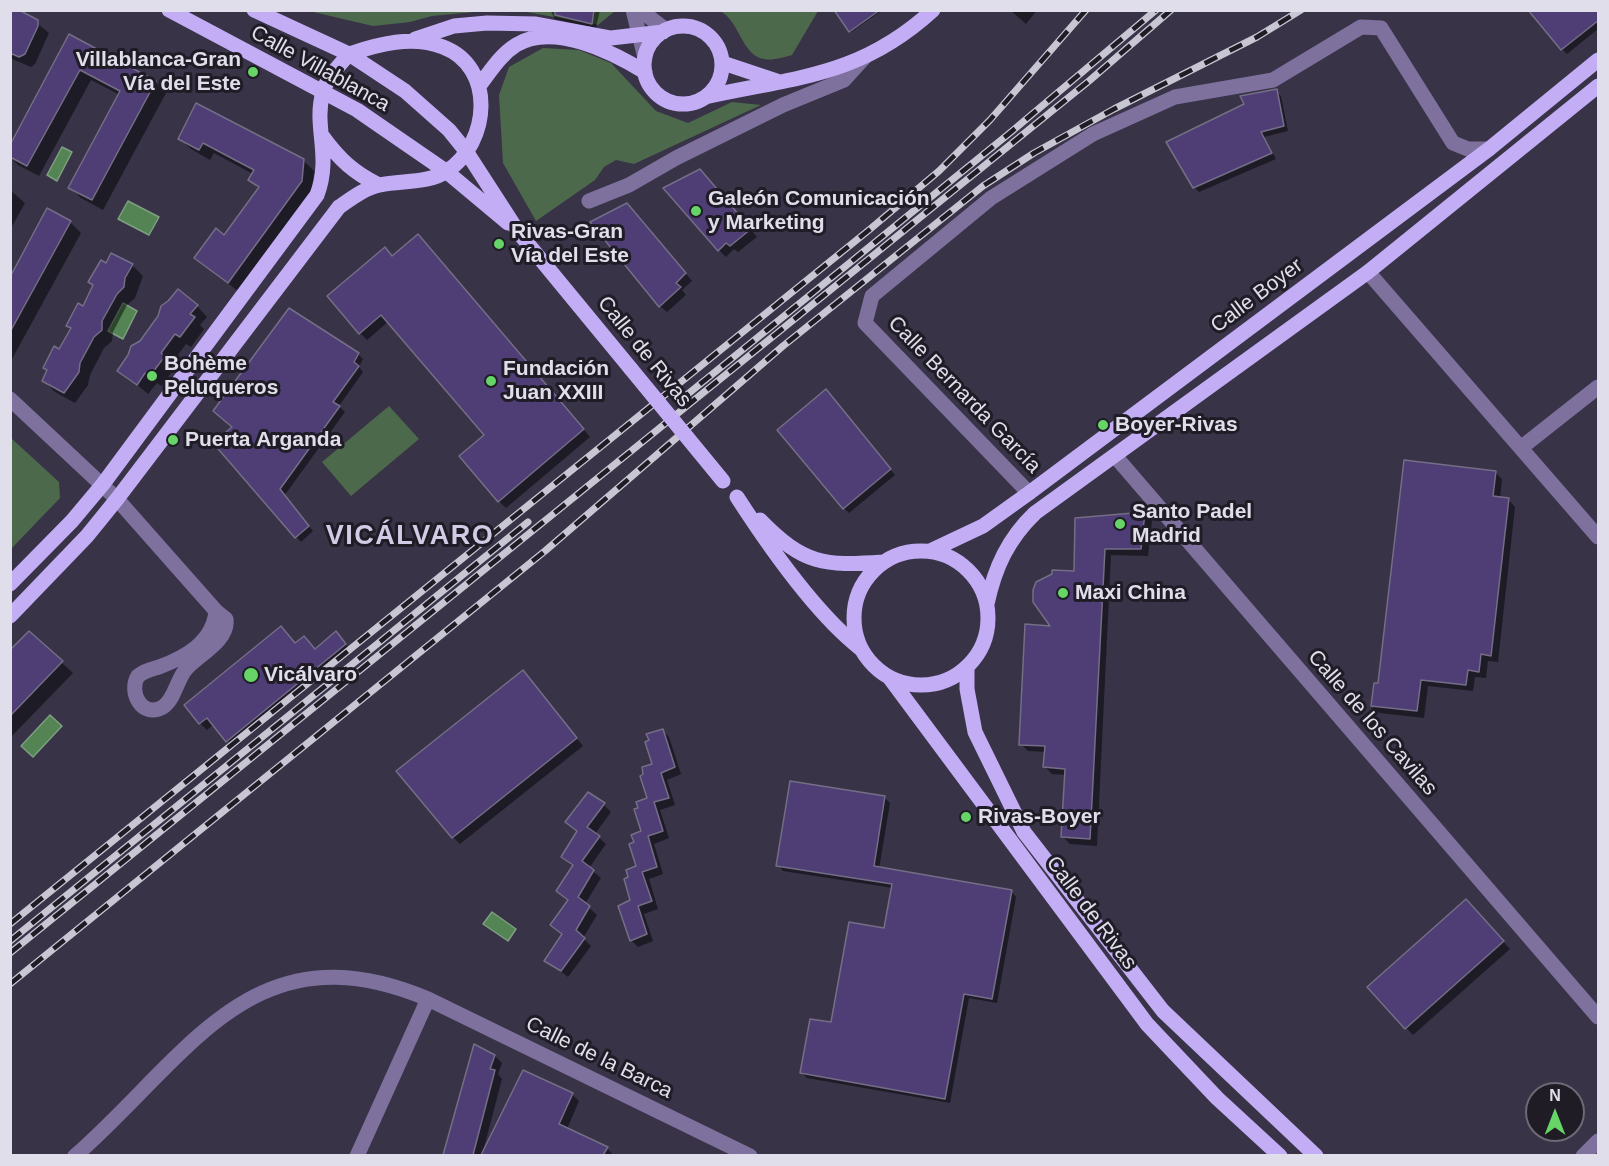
<!DOCTYPE html>
<html>
<head>
<meta charset="utf-8">
<style>
	body { margin:0 }
	#map { position:relative; width:1609px; height:1166px; overflow:hidden; background:#383347; font-family:Arial,sans-serif }
	canvas { display:block }
	.frame { position:absolute; inset:0; border:12px solid #e1deeb; pointer-events:none }
	.north { position:absolute; left:1525px; top:1082px; width:60px; height:60px; box-sizing:border-box; background:#1f1c26; border:2px solid #6d6a75; border-radius:50%; rotate:0deg; font-size:16px; font-weight:700; line-height:24px; text-align:center; color:#e1deeb }
	.north::after { content:''; display:block; margin:auto; width:21px; height:27px; background:#66d466; clip-path:polygon(50% 0,100% 100%,50% 72%,0 100%) }
</style>
</head>
<body>
<div id="map">
<canvas width="1609" height="1166"></canvas>
<div class="frame"></div>
<div class="north">N</div>
</div>
<script>
const context = document.querySelector('canvas').getContext('2d');
context.lineJoin = 'round';
function paint(path, color) { context.fillStyle = color; context.fill(path, 'evenodd'); }
function strokePath(path, color, width, dash) { context.strokeStyle = color; context.lineWidth = width; context.lineCap = dash ? 'butt' : 'round'; context.setLineDash(dash || []); context.stroke(path); }
function drawText(font, color, halo, rows, align = 'center') {
  context.font = font + ' Arial,sans-serif'; context.lineWidth = 6; context.setLineDash([]); context.textBaseline = 'middle'; context.strokeStyle = halo; context.fillStyle = color; for (const [text, x, y, turn = 0] of rows) {
    context.save(); context.translate(x, y); context.rotate((+turn || 0) * Math.PI / 180); context.textAlign = isNaN(turn) ? turn : align; if (halo) context.strokeText(text, 0, 0); context.fillText(text, 0, 0); context.restore();
  }
}
const green = new Path2D(`
	M309 11V10L486 11 432 16 410 22 373 26Z
	M521 11 614 10 615 11 598 25Z
	M720 11H818L792 55C784 57 772 61 764 59 741 55 740 21 720 11Z
	M543 48 579 50 611 63 656 111 688 123 732 102 761 105 634 164 616 160 604 167 595 180 536 221 503 163 499 95 509 67Z
	M389 406 419 439 351 496 322 462Z
	M11 438 59 482 60 498 11 549Z`);
const water = new Path2D(`
	M62 147 72 152 57 181 47 175Z
	M128 201 159 217 149 235 118 219Z
	M123 303 137 311 123 339 108 331Z
	M50 715 62 726 33 757 21 746Z
	M492 912 516 929 508 941 483 924Z`);
const shadow = new Path2D(`
	M10 10 24 12 49 33 35 64 31 67 10 58Z
	M550 10H600L596 28 555 19Z
	M841 10H883L851 32 838 13Z
	M1010 10H1037L1026 24Z
	M1598 10V29L1567 54 1562 49Z
	M70 36 155 82 166 93 103 210 81 198 70 187 120 95 91 80 39 176 18 165 10 157V148Z
	M1276 91 1281 96 1288 131 1264 137 1276 159 1199 192 1194 187Z
	M180 139 303 160 314 171 312 192 239 292 196 258 224 237 259 189 250 180 253 174 214 153 210 160 191 149Z
	M707 178 757 237 738 252 734 249 726 257 719 250Z
	M10 190 25 203 10 230Z
	M634 212 692 281 682 290 686 295 667 312 660 306Z
	M70 222 81 233 12 359 10 280Z
	M425 243 590 437 506 508 499 501 486 435 389 321 367 340 360 333 393 258Z
	M132 265 143 276 135 298 127 305 113 332 112 341 104 348 90 375 88 385 75 403 55 392 44 381 48 372 45 368 60 351 71 330 67 326 83 308Z
	M197 306 207 317 200 325 204 329 191 347 186 344 171 364 175 368 161 386 157 383 148 394 119 370Z
	M358 354 363 359 359 367 363 372 339 406 345 412 284 496 313 531 301 542 215 443Z
	M831 397 895 475 849 513 844 508Z
	M1495 472 1502 479 1500 499H1508L1515 507 1498 662 1488 661 1486 678 1475 677 1473 691 1428 686 1424 718 1380 713 1372 706 1380 685Z
	M1145 514 1152 521 1148 556 1111 555 1097 846 1070 844 1063 837 1066 775 1052 774 1045 767 1046 752 1028 751 1021 744 1053 627 1075 572 1077 519Z
	M29 633 73 673 10 738V652Z
	M343 641 352 652 234 748 214 724 207 730 200 723 295 644 316 650Z
	M523 672 583 746 460 844 453 837Z
	M662 730 669 737 681 774 667 780 675 805 660 810 669 838 654 844 663 874 649 879 658 909 644 914 653 941 638 947 631 940V900L638 867 635 843 643 832Z
	M885 798 890 803 879 869 1011 891 1016 897 997 1003 969 998 950 1103 807 1078 802 1073 885 929 893 888 783 871 778 865Z
	M604 805 611 812 595 834 606 844 589 868 601 878 585 904 597 915 583 938 591 946 568 977 546 960 563 935 552 925 569 901 558 891 574 867 562 857 578 832 567 822Z
	M1473 908 1510 949 1413 1035 1369 987Z
	M495 1056 502 1063 498 1074 502 1079 482 1155 524 1072 572 1094 579 1101 567 1129 607 1148 614 1156H447L445 1154Z`);
const building = new Path2D(`
	M10 10H19L38 20V26L25 54 19 57 10 53Z
	M555 10H594L592 24 555 15Z
	M834 10H880L849 32Z
	M1528 10H1599V20L1561 50Z
	M69 34 156 81 92 200 68 188 120 91 80 70 27 166 10 157V145Z
	M1277 89 1284 126 1261 132 1272 153 1193 188 1166 142 1244 104 1240 96Z
	M196 103 304 159 302 181 228 283 194 258 216 228 224 235 259 187 248 180 254 170 203 143 199 150 178 139Z
	M700 169 751 229 730 246 726 243 718 251 663 188Z
	M627 203 686 273 676 283 681 287 659 307 590 222Z
	M47 208 71 221 10 332V277Z
	M418 234 584 429 498 502 459 456 484 435 381 315 359 334 327 296 385 247 392 256Z
	M111 253 133 264 125 278 124 287 117 294 102 321V330L94 337 80 363 79 372 64 393 42 381 47 370 43 368 54 346 59 349 71 328 66 326 78 303 83 306 93 285 88 282 101 260 106 263Z
	M178 289 198 305 190 314 195 317 180 337 175 334 161 353 165 356 150 376 145 373 137 385 117 371 128 355 131 346 140 341 158 316 161 306 168 301Z
	M289 308 359 353 354 362 359 366 333 402 340 406 280 489 309 526 295 538 213 443 232 427 213 411Z
	M826 389 891 469 843 509 777 430Z
	M1404 460 1496 471 1493 496 1509 498 1491 656 1481 654 1479 672 1468 670 1466 685 1421 680 1417 711 1371 706 1374 683H1378Z
	M1145 512 1141 549H1105L1090 839 1061 837 1065 769 1043 767 1045 746 1019 745 1025 624 1050 626 1033 602V590L1036 582 1052 574V570L1074 571 1075 518Z
	M281 626 295 643 304 636 315 649 336 631 346 644 226 742 207 718 199 724 184 705Z
	M29 631 63 661 10 716V650Z
	M523 670 577 738 452 838 396 771Z
	M663 729 675 767 661 773 669 798 654 802 663 831 648 836 657 867 642 872 652 901 638 906 647 934 630 941 618 906 630 900 624 879 628 877 626 870 636 866 629 844 634 842 631 835 641 831 634 809 638 808 636 802 647 798 640 776 643 774 642 767 652 764 645 742 649 740 646 734Z
	M790 781 885 796 874 866 1012 890 992 999 964 994 945 1099 800 1073 810 1019 831 1022 849 922 884 928 892 884 776 866Z
	M588 792 605 803 587 827 600 836 582 861 594 870 578 897 590 906 576 930 585 938 561 971 544 961 562 934 550 925 568 900 556 891 573 865 561 857 577 831 565 822Z
	M1466 899 1504 941 1405 1029 1367 987Z
	M474 1044 495 1055 490 1069 495 1070 473 1155H443Z
	M523 1070 573 1093 559 1124 608 1147 603 1155H481Z`);
const minor = new Path2D(`
	M633 10 645 58
	M640 10 666 30
	M589 201 629 185 676 158 783 105 844 80 864 58
	M1368 272 1598 537
	M10 399 117 499 216 611 226 619C229 640 200 654 187 668 177 678 175 699 163 707 142 719 128 692 138 676 145 670 152 669 159 667 186 657 213 642 216 611
	M1522 447 1598 387
	M1115 456 1598 1017
	M1029 493 865 323 872 296 991 198 1093 134 1175 97 1273 80 1361 27 1381 28 1453 143 1468 149H1489
	M75 1156C190 1055 253 925 428 999L750 1156
	M357 1156 428 999
	M1583 1156 1598 1141`);
const major = new Path2D(`
	M169 10 357 110 447 172 508 223
	M254 10 349 54 405 91 449 130 466 151 519 233 631 369
	M644 65a39 39 0 1 1 78 0a39 39 0 1 1-78 0Z
	M415 39 454 26 487 23 536 24 611 38 663 32
	M723 63 777 81
	M479 86C490 72 500 55 516 45 553 22 612 52 645 72
	M705 97C795 77 860 77 933 10
	M323 137C339 159 354 173 379 185
	M737 497C768 545 816 614 861 649
	M760 520C804 565 824 566 883 562
	M854 618a67 67 0 1 1 134 0a67 67 0 1 1-134 0Z
	M930 551 983 526 1029 493 1489 149 1598 60
	M10 584 72 521 103 484 317 195C332 155 313 127 323 92 327 77 339 66 349 54
	M987 604C995 567 1008 539 1035 513L1368 272 1598 86
	M10 616 87 536 117 499 339 207C352 198 365 188 380 185 401 180 428 184 447 171 490 143 496 67 443 47 412 35 379 44 349 54
	M967 667V689L975 732 1024 832 1163 1011 1316 1156
	M889 677 1147 1024 1217 1098 1280 1156`);
const rail = new Path2D(`
	M678 402 1011 132 1156 10
	M10 924 869 230 939 171 990 120 1086 10
	M10 941 528 522
	M10 953 1089 81 1171 10
	M10 984 545 551 783 346 983 186 1034 153 1114 109 1257 37 1301 10`);
const majorBridge = new Path2D(`
	M631 369 723 481`);
const markers = [
	[253,72,6,"#66d466"],
	[696,211,6,"#66d466"],
	[499,244,6,"#66d466"],
	[152,376,6,"#66d466"],
	[491,381,6,"#66d466"],
	[1103,425,6,"#66d466"],
	[173,440,6,"#66d466"],
	[1120,524,6,"#66d466"],
	[1063,593,6,"#66d466"],
	[251,675,8,"#66d466"],
	[966,817,6,"#66d466"]
];
const poiNames = [
	["Villablanca-Gran",241,60,"right"],
	["Vía del Este",241,84,"right"],
	["Galeón Comunicación",708,199],
	["y Marketing",708,223],
	["Rivas-Gran",511,232],
	["Vía del Este",511,256],
	["Bohème",164,364],
	["Peluqueros",164,388],
	["Fundación",503,369],
	["Juan XXIII",503,393],
	["Boyer-Rivas",1115,425],
	["Puerta Arganda",185,440],
	["Santo Padel",1132,512],
	["Madrid",1132,536],
	["Maxi China",1075,593],
	["Vicálvaro",264,675],
	["Rivas-Boyer",978,817]
];
const streetNames = [
	["Calle Villablanca",320,69,29],
	["Calle Boyer",1257,296,-37],
	["Calle de Rivas",644,352,51],
	["Calle Bernarda García",964,395,46],
	["Calle de los Cavilas",1372,723,49],
	["Calle de Rivas",1091,913,53],
	["Calle de la Barca",599,1058,26]
];
const districtNames = [
	["VICÁLVARO",410,537]
];
paint(green, '#4d694c');
paint(water, '#548453');
strokePath(water, '#7e9f81', 1.5);
paint(shadow, '#0007');
paint(building, '#4f3d75');
strokePath(building, '#746e86', 1.5);
strokePath(minor, '#7e719e', 15);
strokePath(major, '#c3aef6', 15);
strokePath(rail, '#c9c6d4', 7);
strokePath(rail, '#1f1c26', 4.5, [14]);
strokePath(majorBridge, '#c3aef6', 15);
for (const [x, y, r, color] of markers) { const dot = new Path2D(); dot.arc(x, y, r, 0, 2 * Math.PI); context.fillStyle = color; context.fill(dot); strokePath(dot, '#1f1c26', 2); }
drawText('bold 21px', '#e1deeb', '#1f1c26', poiNames, 'left');
drawText('21px', '#e1deeb', '#1f1c26', streetNames);
context.letterSpacing = '1.5px';
drawText('bold 27px', '#d1cbe5', '#1f1c26', districtNames);
context.letterSpacing = '0px';
</script>
</body>
</html>
